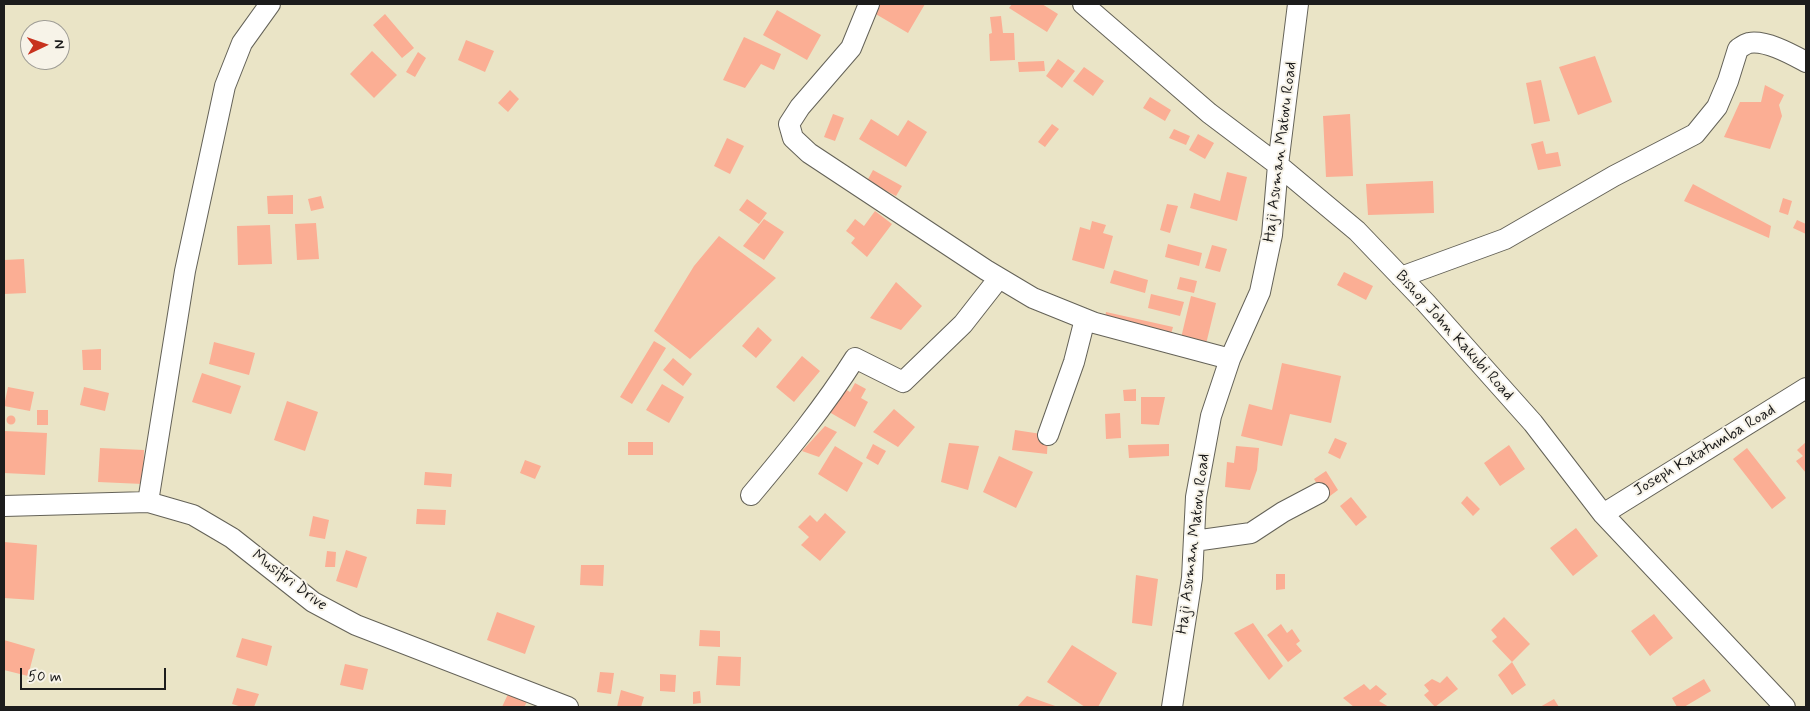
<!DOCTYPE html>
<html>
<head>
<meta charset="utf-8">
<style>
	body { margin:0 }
	#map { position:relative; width:1810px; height:711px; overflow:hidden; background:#eae4c6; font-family:Mynerve,sans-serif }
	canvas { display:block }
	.frame { position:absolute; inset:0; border:5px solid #1c1c1c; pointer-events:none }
	.north { position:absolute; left:20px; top:20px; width:50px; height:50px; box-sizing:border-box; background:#f7f3e8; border:1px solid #9f9d96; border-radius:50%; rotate:87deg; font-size:14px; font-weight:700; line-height:20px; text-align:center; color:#1c1c1c }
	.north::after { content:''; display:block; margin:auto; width:18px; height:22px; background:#c8321e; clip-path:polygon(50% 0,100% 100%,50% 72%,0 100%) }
	.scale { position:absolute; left:20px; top:668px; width:146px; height:22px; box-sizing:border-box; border:2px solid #1c1c1c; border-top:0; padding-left:6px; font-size:15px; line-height:18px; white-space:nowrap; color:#1c1c1c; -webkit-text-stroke:4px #f7f3e8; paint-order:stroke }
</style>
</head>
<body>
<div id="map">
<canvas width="1810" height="711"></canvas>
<div class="frame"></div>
<div class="north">N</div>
<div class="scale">50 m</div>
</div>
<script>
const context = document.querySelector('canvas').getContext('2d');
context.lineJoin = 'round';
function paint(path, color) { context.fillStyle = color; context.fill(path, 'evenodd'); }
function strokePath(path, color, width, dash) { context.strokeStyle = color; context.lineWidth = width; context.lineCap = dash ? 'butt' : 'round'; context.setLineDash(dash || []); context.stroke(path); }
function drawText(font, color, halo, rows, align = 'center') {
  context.font = font + ' Mynerve,sans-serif'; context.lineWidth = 4; context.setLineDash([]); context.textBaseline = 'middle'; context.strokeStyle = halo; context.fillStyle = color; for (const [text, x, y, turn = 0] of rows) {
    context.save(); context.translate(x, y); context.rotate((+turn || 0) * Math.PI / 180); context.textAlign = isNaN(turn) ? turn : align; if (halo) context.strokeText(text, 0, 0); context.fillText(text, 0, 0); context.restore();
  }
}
const building = new Path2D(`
	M880 4H925L908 33 874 13Z
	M1012 4H1042L1058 14 1047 32 1009 8Z
	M777 10 821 35 807 60 763 35Z
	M385 14 414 48 402 58 373 25Z
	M1001 16 1003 33H1014L1015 60 990 61 989 34 992 33 990 17Z
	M744 37 781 54 774 70 761 64 745 88 723 80Z
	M466 40 494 51 485 72 458 60Z
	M372 51 397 75 374 98 350 74Z
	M418 52 426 58 415 77 406 72Z
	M1595 56 1612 102 1578 115 1559 67Z
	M1058 59 1075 71 1062 88 1046 76Z
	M1044 61 1045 71 1019 72 1018 62Z
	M1084 67 1104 81 1093 96 1073 81Z
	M1541 80 1550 121 1534 124 1526 83Z
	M1765 85 1784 95 1779 105 1782 116 1770 149 1724 137 1740 102H1761Z
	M510 90 519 99 508 112 498 103Z
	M1150 97 1171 110 1165 121 1143 108Z
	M833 114 844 118 835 141 824 137Z
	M1350 114 1353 176 1326 177 1323 116Z
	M871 119 898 136 908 120 927 132 906 167 859 139Z
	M1052 124 1059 129 1045 147 1038 142Z
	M1174 129 1190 136 1186 145 1169 138Z
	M1198 134 1214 143 1205 159 1189 150Z
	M727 138 744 146 730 174 714 166Z
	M1543 141 1546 154 1558 152 1561 166 1538 170 1531 144Z
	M873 170 902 186 896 196 867 181Z
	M1227 172 1247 177 1237 221 1190 208 1194 193 1220 201Z
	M1433 181 1434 213 1368 215 1366 184Z
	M1693 184 1771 226 1769 238 1684 201Z
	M293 195V214H268L267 196Z
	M321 196 324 208 311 211 308 199Z
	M1783 198 1792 201 1788 215 1779 212Z
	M747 199 767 213 759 224 739 210Z
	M1167 204 1178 206 1170 233 1160 230Z
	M875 211 892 224 867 257 851 243 855 238 846 231 855 219 864 226Z
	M764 219 784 232 764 260 743 246Z
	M1797 220 1806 224V234L1793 228Z
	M1092 221 1106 225 1103 233 1113 236 1104 269 1072 260 1080 227 1090 230Z
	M316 223 319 259 297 260 295 224Z
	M270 225 272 264 238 265 237 226Z
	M719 236 776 278 690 359 654 331 694 266Z
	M1168 244 1202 253 1199 266 1165 257Z
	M1212 245 1227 249 1220 272 1205 268Z
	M24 259 26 293 4 294V260Z
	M1114 270 1148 280 1145 293 1110 283Z
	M1344 272 1373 286 1366 300 1337 285Z
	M1180 277 1197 281 1194 293 1177 289Z
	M896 282 922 306 901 330 870 318Z
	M1151 294 1184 302 1180 316 1148 308Z
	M1191 296 1216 303 1206 344 1181 338Z
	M1106 312 1173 327 1171 334 1105 319Z
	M758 327 772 340 756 358 742 346Z
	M654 341 666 348 632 404 620 397Z
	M214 342 255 353 249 375 209 364Z
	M101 349V370H83L82 350Z
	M802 356 820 371 794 402 776 387Z
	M673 358 692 374 683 386 663 370Z
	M1282 363 1341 376 1331 423 1290 414 1282 446 1241 436 1249 404 1272 410Z
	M202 373 241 386 231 414 192 402Z
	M855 383 866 389 861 398 868 402 855 427 824 409 838 385 850 392Z
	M662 384 684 397 669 423 646 410Z
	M8 387 34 392 30 411 4 406Z
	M84 387 109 393 105 411 80 405Z
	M1136 389V401H1124L1123 390Z
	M1141 397H1165L1159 425 1141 424Z
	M287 401 318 412 305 451 274 440Z
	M894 409 915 427 898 447 873 432Z
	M37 410H48V425H37Z
	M1120 413 1121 438 1106 439 1105 414Z
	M6.5 420a4.5 4.5 0 1 1 9 0a4.5 4.5 0 1 1-9 0Z
	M825 426 837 432 819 457 802 451Z
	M1015 430 1048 435 1047 454 1012 450Z
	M4 431 47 433 45 475 4 473Z
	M1335 438 1347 443 1340 459 1328 453Z
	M628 442H653V455H628Z
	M1806 442V473L1796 461 1803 456 1797 450Z
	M949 443 979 446 968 490 941 482Z
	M873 444 886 451 878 465 866 458Z
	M1169 444V456L1129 458 1128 445Z
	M1509 445 1525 469 1500 486 1484 463Z
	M835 446 863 463 847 492 818 474Z
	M1236 446 1259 448 1257 470 1250 490 1225 487 1227 462 1234 463Z
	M100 448 144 450 143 484 98 482Z
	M1747 448 1786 498 1772 509 1733 459Z
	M999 456 1033 472 1016 508 983 492Z
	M525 460 541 466 535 479 520 473Z
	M1326 471 1338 490 1326 499 1314 479Z
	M425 472 452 474 451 487 424 485Z
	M1467 496 1480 509 1473 516 1461 503Z
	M1351 497 1367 517 1356 526 1340 506Z
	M417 509 446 510 445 525 416 524Z
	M825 513 846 532 820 561 801 545 809 537 798 527 810 515 817 522Z
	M313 516 329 520 325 539 309 536Z
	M1576 528 1598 556 1573 576 1550 548Z
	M4 542 37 545 34 600 4 598Z
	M346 550 367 557 357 588 336 581Z
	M327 551 336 552 335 567H325Z
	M581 565H604L603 586 580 585Z
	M1276 574H1285V589L1276 590Z
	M1136 575 1158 579 1152 626 1132 623Z
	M497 612 535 626 525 654 487 640Z
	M1654 614 1673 638 1650 656 1631 631Z
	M1504 617 1530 644 1512 662 1492 641 1497 637 1491 630Z
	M1253 623 1283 666 1269 680 1234 633Z
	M1281 624 1287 633 1292 629 1300 641 1296 644 1302 651 1288 662 1267 635Z
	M700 630 720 631V647L699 646Z
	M242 638 272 646 267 666 236 657Z
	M4 640 35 649 28 676 4 670Z
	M1072 645 1117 673 1098 707H1085L1047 682Z
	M718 656 741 657 740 686 716 685Z
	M1512 662 1526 685 1512 695 1498 675Z
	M345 664 368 669 363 690 340 685Z
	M600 672 614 673 611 694 597 692Z
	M660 674 676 675 675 692 660 691Z
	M1447 676 1458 689 1435 707 1424 695 1429 691 1424 685 1432 679 1440 683Z
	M1704 679 1711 691 1684 707H1677L1672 698Z
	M1364 684 1370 690 1376 685 1387 694 1379 701 1389 707H1354L1343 698Z
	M237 688 259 694 254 707H242L232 704Z
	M621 690 644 697 641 707H617Z
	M700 691 701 703 693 704V692Z
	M508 694 527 702 524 707H502Z
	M1027 696 1058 707H1017Z
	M1554 699 1559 707H1540Z`);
const minor = new Path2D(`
	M869 4 851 48 800 107 789 124 793 138 809 153 986 270 1033 298 1095 323 1230 359
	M1083 4 1209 113 1278 165 1357 231 1426 303 1533 423 1603 514 1785 707
	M1401 277 1505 239 1614 176 1695 134 1717 107 1728 81 1738 49C1741 47 1745 44 1749 43 1766 40 1791 54 1806 62
	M1048 435 1074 362 1085 319
	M751 495C788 451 824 407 855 358L903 382 963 324 999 278
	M148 502 185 271 225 86 242 43 270 4
	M4 506 148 502 193 515 232 538 313 602 356 625 568 707
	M1603 514 1806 388
	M1194 541 1251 533 1283 512 1319 493
	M1172 707 1192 578 1196 497 1211 416 1230 359 1260 292 1272 235 1278 165 1298 4`);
const streetNames = [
	["Haji Asuman Matovu Road",1281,152,-83],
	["Bishop John Kakubi Road",1454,336,48],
	["Joseph Katatumba Road",1705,451,-31],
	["Haji Asuman Matovu Road",1194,544,-83],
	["Musifiri Drive",289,581,37]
];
paint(building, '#fbae94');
strokePath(minor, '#646258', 22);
strokePath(minor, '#fff', 20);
drawText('16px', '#1c1c1c', '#f7f3e8', streetNames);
</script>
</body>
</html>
